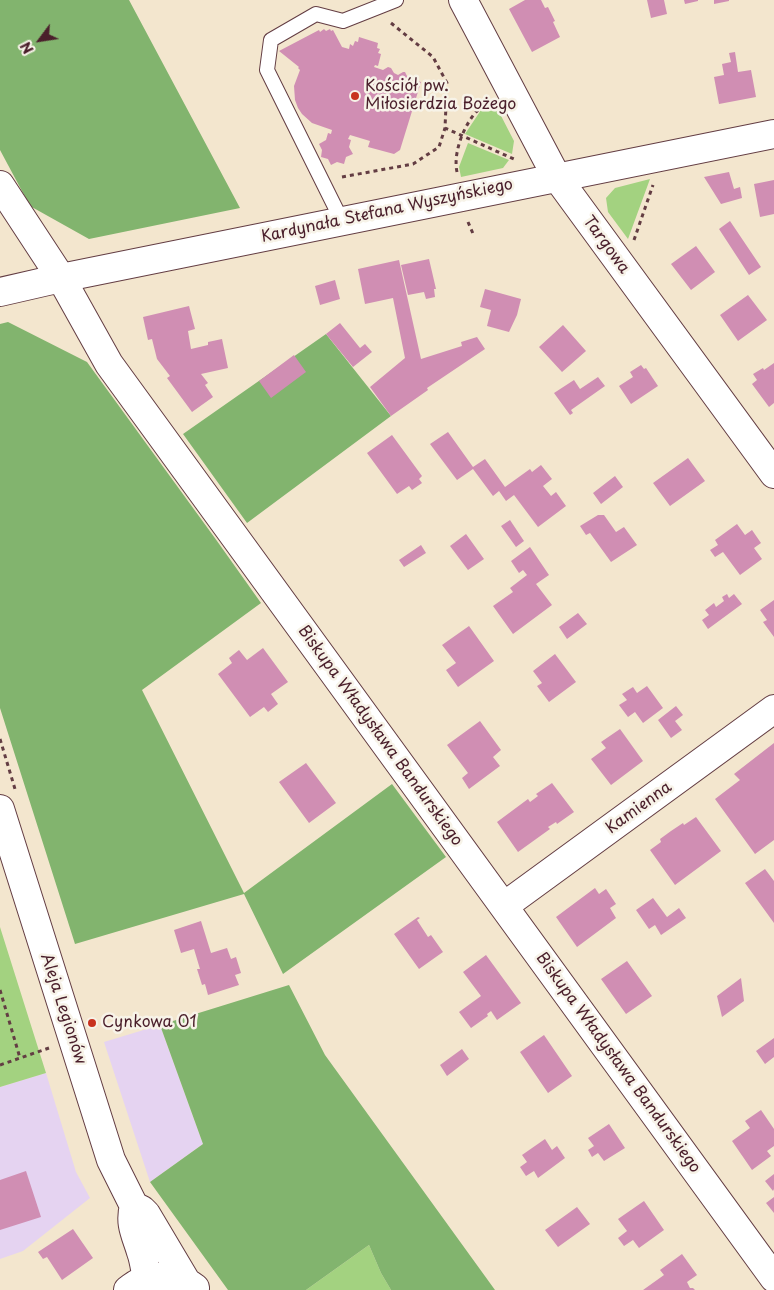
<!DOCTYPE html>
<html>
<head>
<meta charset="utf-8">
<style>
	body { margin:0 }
	#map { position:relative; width:774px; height:1290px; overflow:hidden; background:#f3e6ce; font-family:"Playpen Sans",sans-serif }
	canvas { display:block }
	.north { position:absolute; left:15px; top:15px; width:50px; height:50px; -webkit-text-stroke:4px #f7f3e8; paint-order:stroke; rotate:239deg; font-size:14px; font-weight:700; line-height:20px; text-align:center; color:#4a1f2b }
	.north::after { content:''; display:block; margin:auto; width:18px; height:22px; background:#4a1f2b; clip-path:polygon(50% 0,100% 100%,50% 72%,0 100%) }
</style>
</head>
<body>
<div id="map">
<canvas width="774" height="1290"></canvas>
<div class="north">N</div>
</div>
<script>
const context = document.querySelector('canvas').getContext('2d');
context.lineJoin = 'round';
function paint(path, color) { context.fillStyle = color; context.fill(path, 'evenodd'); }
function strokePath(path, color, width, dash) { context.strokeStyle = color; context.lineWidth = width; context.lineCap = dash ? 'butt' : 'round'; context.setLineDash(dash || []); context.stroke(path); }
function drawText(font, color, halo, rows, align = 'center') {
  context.font = font + ' "Playpen Sans",sans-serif'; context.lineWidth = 5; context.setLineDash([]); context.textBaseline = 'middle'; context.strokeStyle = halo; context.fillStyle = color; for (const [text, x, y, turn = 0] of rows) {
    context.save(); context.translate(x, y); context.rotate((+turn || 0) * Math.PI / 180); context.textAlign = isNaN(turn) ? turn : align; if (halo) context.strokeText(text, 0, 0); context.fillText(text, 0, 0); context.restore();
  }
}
const built = new Path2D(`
	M160 1025 203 1144 150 1182 104 1042Z
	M46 1073 76 1172 90 1198 23 1251 0 1259V1087Z`);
const green = new Path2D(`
	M492 102 497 108 514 141 512 154 465 134 483 107Z
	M468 143 509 160 503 168 461 177 459 167Z
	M650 179 628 239 608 212 606 198 615 188Z
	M0 927 46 1073 0 1087Z
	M369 1245 381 1273 391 1290H306Z`);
const forest = new Path2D(`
	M0 0H129L240 208 89 239 30 206 0 150Z
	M8 322 87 362 217 541 261 603 142 690 244 893 392 784 446 857 283 974 244 894 75 944 0 708V324Z
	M326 334 391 416 247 523 183 434Z
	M289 985 325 1055 495 1290H391L381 1273 369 1245 306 1290H228L150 1182 203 1144 160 1025Z`);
const building = new Path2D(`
	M525 0H541L545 8 548 7 555 21 553 22 560 37 532 52 509 9Z
	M647 0H664L667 14 651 18Z
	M684 0H698V1L685 4Z
	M714 0H729V1L714 4Z
	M324 29 326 31 330 29 331 31 333 30 342 47 349 49 350 44 353 46 355 41 358 42 359 37 378 43 377 48 380 49 378 53 381 54 378 66 375 65 374 67 383 70 388 67 391 68 394 73 398 75 403 72H405L408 78 421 82 400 150 394 154 368 147 370 141 350 135 348 139 351 140 349 147 353 154 346 157 344 164 337 162 331 165 328 159 321 157 322 150 319 144 326 140 328 133 331 134 332 130 312 123 302 114 298 108 295 100 294 86 300 70 298 68 299 67 279 51 319 30 320 32Z
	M735 52 738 72 751 70 756 97 719 104 714 77 724 75 722 64 731 62 729 53Z
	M729 172 734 189 740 187 742 198 721 204 704 177Z
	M774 180V214L760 217 754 184Z
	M730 221 761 267 749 275 719 229Z
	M696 246 715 272 691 290 671 264Z
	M429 259 436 289H434L435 297 426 299 424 292 408 295 401 265Z
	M399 260 421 359 462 346 461 342 477 337 485 349 427 388 428 390 391 416 370 387 405 358 393 298 365 304 358 269Z
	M335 280 340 299 320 305 315 286Z
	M485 289 521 299 517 315 509 332 487 326 491 310 480 307Z
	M748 295 767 320 738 341 720 315Z
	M189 306 195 329 188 331 191 349 208 345V342L222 339 228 368 201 374 208 383 205 385 213 397 192 412 167 378 170 376 157 359 152 339 148 340 143 317Z
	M340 323 360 348 365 344 372 352 353 367 326 334Z
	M563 325 586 351 562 372 539 347Z
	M294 355 306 372 271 398 259 381Z
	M774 363V403L769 407 752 384 757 380 753 374 763 368 764 370Z
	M641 365 644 369 646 368 658 386 631 404 619 386 633 377 630 372Z
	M598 377 605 386 571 410 573 413 570 415 554 393 574 380 580 389Z
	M448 432 473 467 485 459 505 487 530 469 532 472 541 465 552 479 543 486 551 496 556 492 566 506 538 527 514 495 506 501 499 491 493 496 473 469 457 480 430 444Z
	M392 435 422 476 419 479 422 483 412 490 409 486 397 494 367 453Z
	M688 458 705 481 670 506 653 483Z
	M615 476 623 487 601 504 593 493Z
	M598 515H604L616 532 624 527 637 545 611 562 590 533 586 535 580 526Z
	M510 520 524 541 516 547 501 526Z
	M737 524 745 535 752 530 761 543 754 548 762 559 740 575 723 552 715 557 710 550 718 545 715 540Z
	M466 534 484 559 468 570 450 546Z
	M421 545 426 553 404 567 399 560Z
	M530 547 549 575 536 584 552 605 513 634 493 606 513 592 510 588 527 575 523 570 519 573 511 561Z
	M727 594 729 598 734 594 742 604 708 629 702 620 709 615 705 610 714 603 716 607 724 601 722 597Z
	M774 600V637L763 622 767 620 760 610Z
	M578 613 587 624 567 639 559 627Z
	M469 626 494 661 458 687 446 670 456 663 442 645Z
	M263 648 288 682 271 694 278 704 268 712 264 707 250 717 218 674 232 663 229 658 239 650 247 660Z
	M555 654 576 682 549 702 537 686 542 683 533 671Z
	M647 686 663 708 643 723 635 712 628 717 619 705 627 700 622 694 633 687 637 693Z
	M676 706 683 715 675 721 682 730 671 738 658 720Z
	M480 721 501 750 493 757 500 766 469 789 462 778 468 773 447 745Z
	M620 729 643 761 611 785 591 759 606 748 601 742Z
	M774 743V840L755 854 715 799 740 780 734 774Z
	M306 763 336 803 309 823 279 782Z
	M552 783 574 812 557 824 556 822 548 827 550 829 518 852 497 822 528 799 530 802 538 796 536 794Z
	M696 817 721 851 675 885 650 850 661 842 660 839 671 831 683 823 684 825Z
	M765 869 774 881V923L745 883Z
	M595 888 599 894 606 889 616 904 610 908 616 918 577 947 556 917Z
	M653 898 667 917 679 908 686 918 661 935 655 925 649 929 636 910Z
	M418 917 420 918 417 920 428 937 431 935 443 952 419 969 394 934Z
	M201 921 211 953 227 948 231 959 236 957 241 973 235 975 239 985 208 995 205 984 202 985 197 969H200L194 949 181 953 174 930Z
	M486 955 521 1003 497 1020 491 1011 487 1014 488 1016 471 1028 459 1012 481 996 463 972Z
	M627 961 652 996 626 1014 601 979Z
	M741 978 744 1001 722 1017 717 996Z
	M544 1035 572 1076 548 1093 520 1052Z
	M774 1038V1057L765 1064 756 1051Z
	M462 1049 469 1059 447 1076 440 1065Z
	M761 1110 774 1129V1146L767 1151 771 1156 752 1170 732 1141 750 1128 745 1121Z
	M609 1124 625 1148 604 1161 598 1153 592 1157 588 1150 594 1146 588 1138Z
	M545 1139 552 1150 557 1146 565 1158 538 1178 534 1171 526 1176 520 1167 527 1162 522 1155Z
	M26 1171 41 1217 0 1230V1180Z
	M774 1174V1189L773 1191 765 1181Z
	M774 1197V1213L766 1203Z
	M644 1201 664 1230 639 1248 633 1240 624 1246 618 1238 627 1231 618 1219Z
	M577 1207 590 1224 558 1247 545 1230Z
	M73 1229 93 1258 62 1280 47 1257 43 1259 38 1252Z
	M682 1254 697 1275 687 1282 690 1288H693L695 1290H643L664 1275 660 1270Z`);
const path = new Path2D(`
	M391 23 433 57 447 83 445 128 516 160
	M457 172C452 150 468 113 488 102
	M342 177 413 164 439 147 445 128
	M468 222 474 236
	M634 240 653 185
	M0 739 15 789
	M0 990 20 1058
	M0 1065 49 1048`);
const service = new Path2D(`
	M342 221 267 70 271 40 316 14 343 21 396 0`);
const minor = new Path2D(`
	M463 0 556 176 774 474
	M0 185 61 278 109 364 774 1278
	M0 292 61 278 774 134
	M504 906 774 709`);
const tertiary = new Path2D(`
	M0 809 111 1160 134 1206 142 1210 146 1214 187 1283
	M134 1206C129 1224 136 1235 141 1252 144 1260 145 1270 147 1279
	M128 1290C148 1273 174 1272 195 1288`);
const markers = [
	[355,96,5,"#c8321e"],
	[92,1023,5,"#c8321e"]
];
const poiNames = [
	["Kościół pw.",365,87],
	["Miłosierdzia Bożego",365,105],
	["Cynkowa 01",102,1023]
];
const streetNames = [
	["Kardynała Stefana Wyszyńskiego",387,211,-12],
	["Targowa",606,245,54],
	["Biskupa Władysława Bandurskiego",380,736,54],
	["Kamienna",639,808,-36],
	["Aleja Legionów",63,1009,72],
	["Biskupa Władysława Bandurskiego",618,1063,54]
];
paint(built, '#e5d3f1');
paint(green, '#a3d280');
paint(forest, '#82b46e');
paint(building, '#d08eb3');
strokePath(service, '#633d43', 16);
strokePath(minor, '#633d43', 30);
strokePath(tertiary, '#633d43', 30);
strokePath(path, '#633d43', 3, [4, 4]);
strokePath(service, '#fff', 14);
strokePath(minor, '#fff', 28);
strokePath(tertiary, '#fff', 28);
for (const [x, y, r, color] of markers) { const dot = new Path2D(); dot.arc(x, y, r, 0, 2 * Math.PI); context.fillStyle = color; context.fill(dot); strokePath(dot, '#f7f3e8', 2); }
drawText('16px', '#4a1f2b', '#f7f3e8', poiNames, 'left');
drawText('16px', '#4a1f2b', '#f7f3e8', streetNames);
</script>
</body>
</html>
